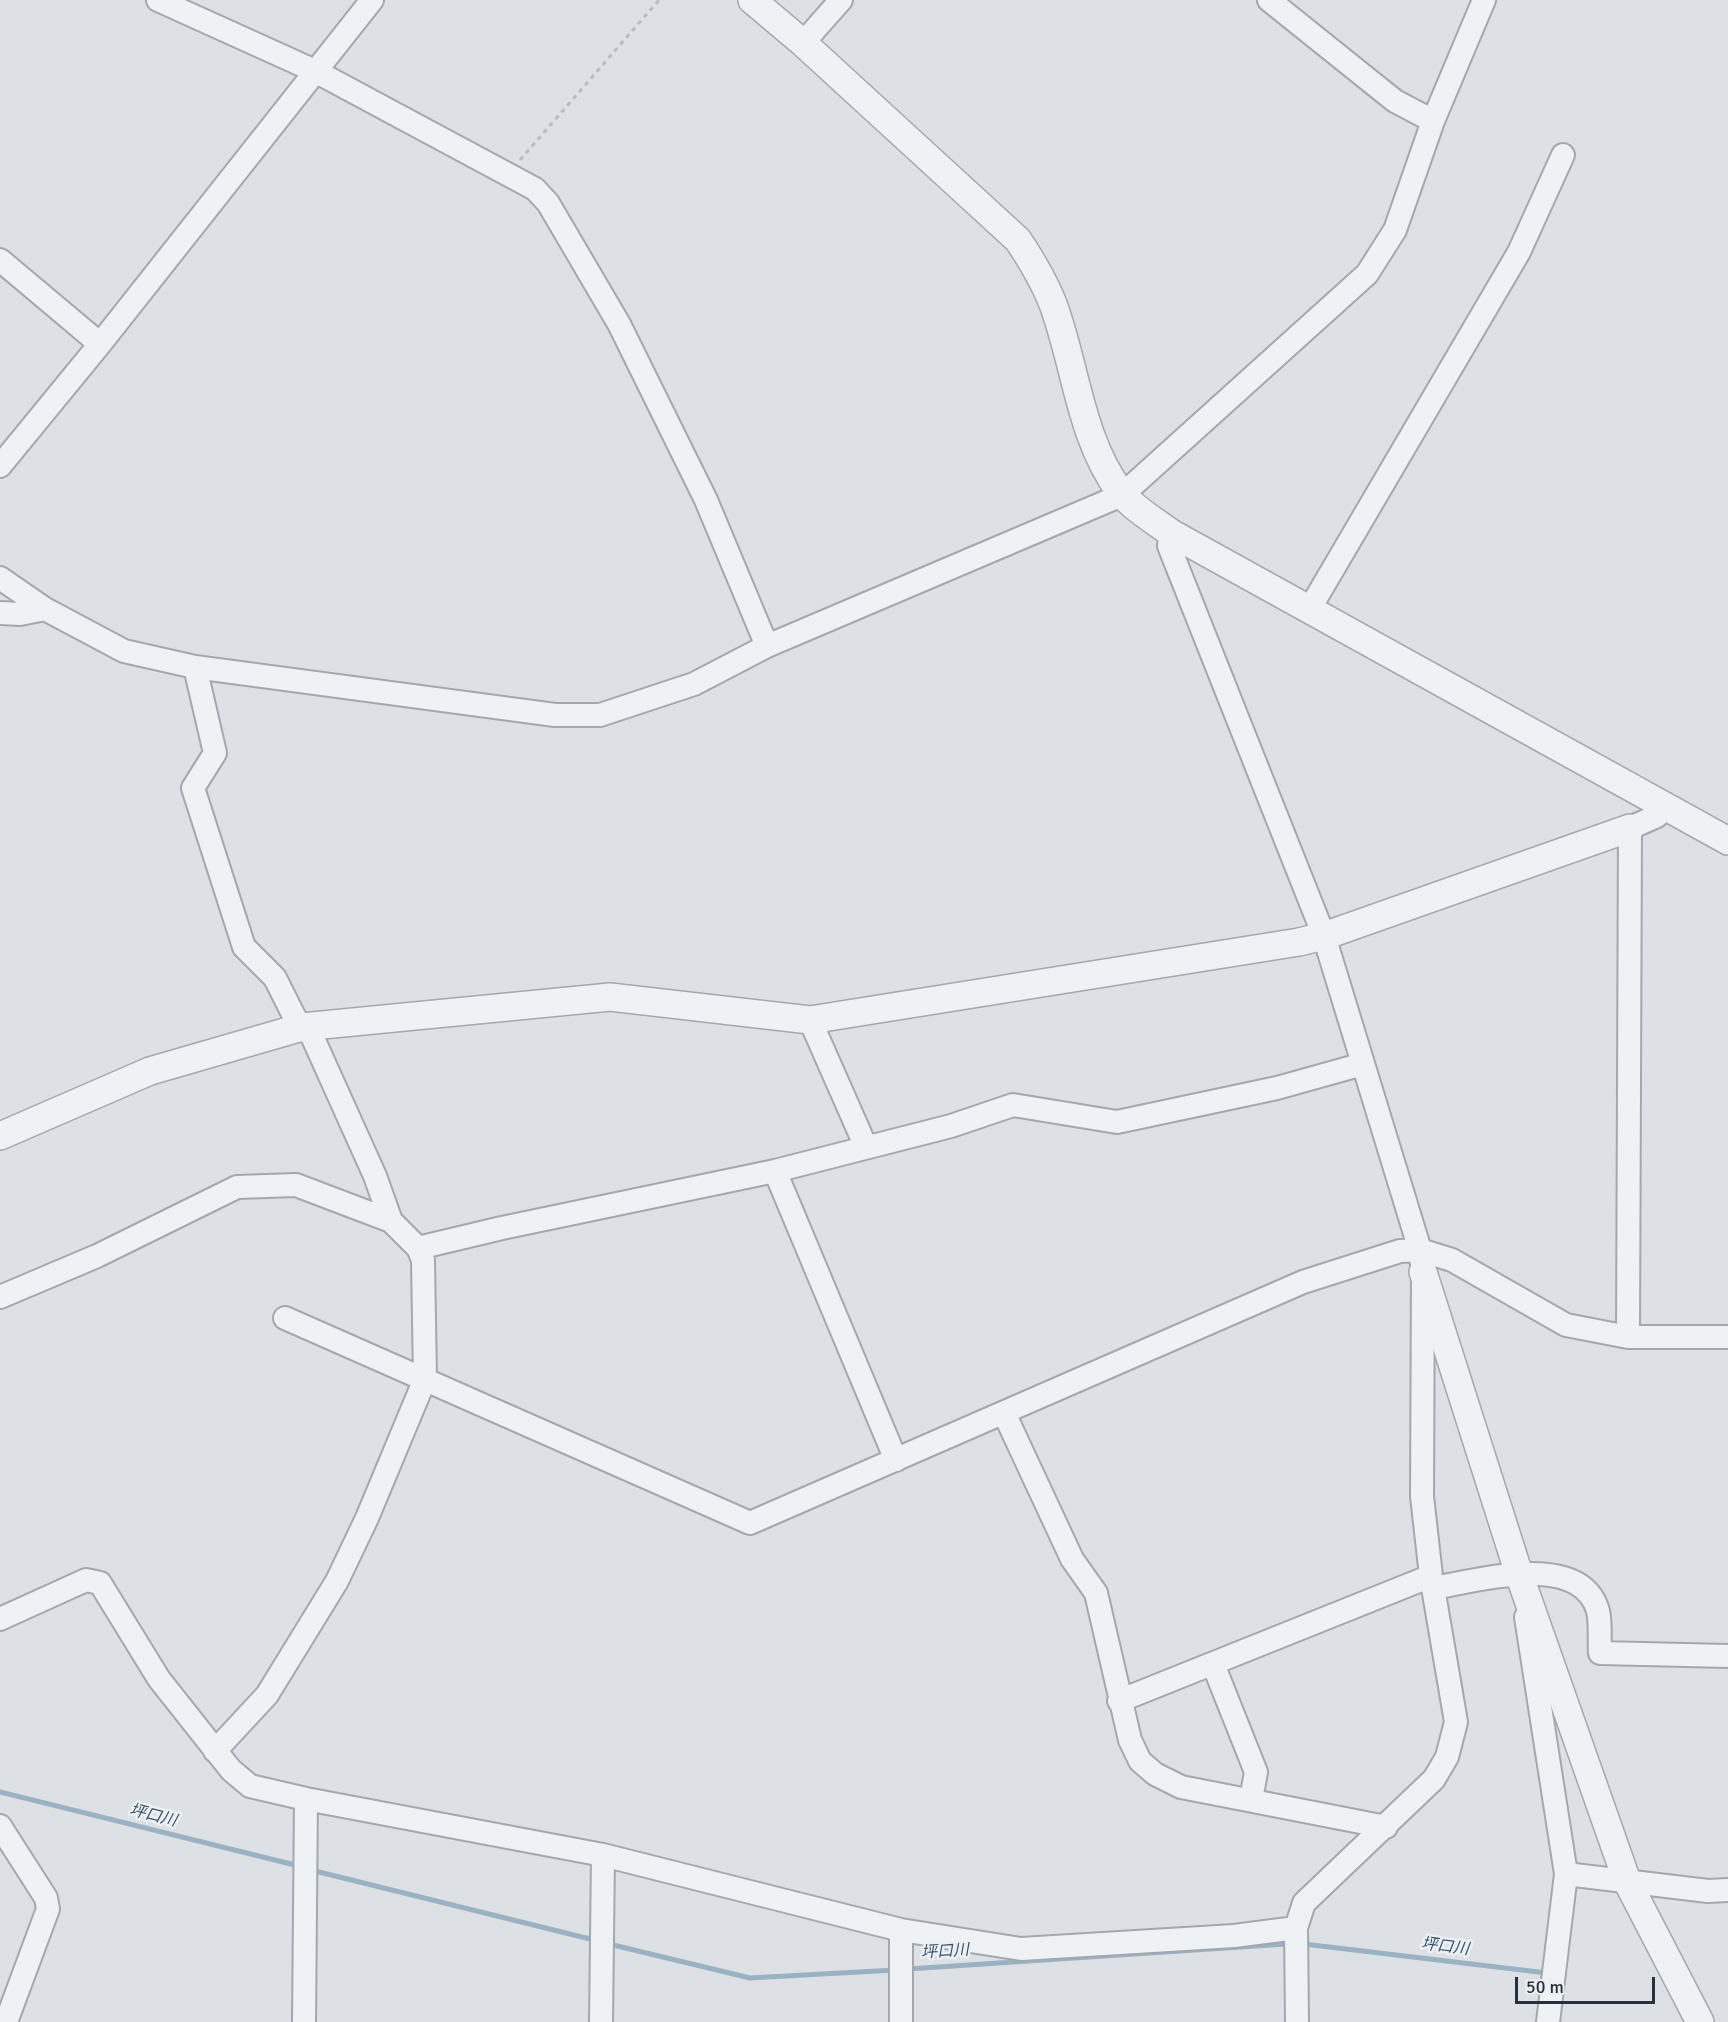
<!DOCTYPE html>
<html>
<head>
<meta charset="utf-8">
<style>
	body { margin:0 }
	#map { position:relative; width:1728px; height:2022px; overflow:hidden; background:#dde1e6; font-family:Signika,sans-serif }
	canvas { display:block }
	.scale { position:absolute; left:1515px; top:1977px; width:140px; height:27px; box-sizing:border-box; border:3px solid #28303b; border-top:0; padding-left:8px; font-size:18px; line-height:21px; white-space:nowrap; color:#28303b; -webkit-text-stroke:4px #ecf0f3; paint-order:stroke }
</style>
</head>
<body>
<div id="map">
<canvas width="1728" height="2022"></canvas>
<div class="scale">50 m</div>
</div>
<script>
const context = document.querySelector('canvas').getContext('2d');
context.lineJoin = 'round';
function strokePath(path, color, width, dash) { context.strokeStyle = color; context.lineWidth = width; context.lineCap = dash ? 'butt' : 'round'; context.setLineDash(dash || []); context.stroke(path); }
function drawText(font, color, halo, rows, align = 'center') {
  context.font = font + ' Signika,"Noto Sans JP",sans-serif'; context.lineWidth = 5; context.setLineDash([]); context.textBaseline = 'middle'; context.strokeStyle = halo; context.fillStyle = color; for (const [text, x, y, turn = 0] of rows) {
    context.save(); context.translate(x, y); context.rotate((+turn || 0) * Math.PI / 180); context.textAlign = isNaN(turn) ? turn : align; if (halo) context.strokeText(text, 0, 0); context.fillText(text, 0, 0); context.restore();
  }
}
const stream = new Path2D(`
	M0 1792 299 1866
	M315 1871 594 1940
	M609 1944 750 1978 895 1970
	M1304 1944 1547 1973
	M908 1969 1286 1944`);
const path = new Path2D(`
	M520 160 659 0`);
const minor = new Path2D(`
	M158 0 315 71 535 189 548 203 619 324 706 500 767 646
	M1269 0 1395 101 1433 121 1484 0
	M803 43 841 0
	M0 260 100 344
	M0 466 100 344 372 0
	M1171 533 1169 546 1324 936 1420 1250 1423 1272 1422 1496 1431 1576 1456 1722 1447 1757 1434 1779 1304 1903 1296 1928 1297 2022
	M0 578 45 609
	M1309 610 1519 252 1563 155
	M0 613 20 614 45 609 124 651 195 667 555 715H600L694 684 767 646 1122 495 1367 274 1395 230 1433 121
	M195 667 215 753 193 788 244 947 275 978 295 1018 312 1036 375 1176 391 1221 418 1248 423 1260 425 1379 367 1518 337 1581 267 1695 215 1751
	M810 1020 866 1147
	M775 1171 896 1460
	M418 1248 502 1228 775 1171 951 1126 1013 1105 1117 1122 1277 1088 1363 1064
	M0 1297 97 1256 237 1187 296 1185 391 1221
	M285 1318 750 1523 1303 1282 1400 1251 1420 1250 1452 1260 1566 1325 1628 1337H1728
	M1628 1337 1630 828 1657 816 1666 806
	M1004 1413 1072 1559 1096 1593 1130 1740 1140 1761 1155 1774 1181 1787 1386 1827
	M1433 1588C1477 1581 1581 1550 1598 1611 1601 1623 1599 1640 1600 1653L1728 1656
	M1526 1617 1566 1874 1548 2022
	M0 1619 86 1580 100 1583 159 1679 231 1770 250 1786 306 1799 603 1855 901 1930 1021 1949 1234 1936 1296 1928
	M1213 1664 1256 1772 1251 1800
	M1119 1701 1431 1576
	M0 1826 46 1898 48 1909 6 2022
	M1566 1874 1708 1891 1728 1890
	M304 2022 306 1799
	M601 2022 603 1855
	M901 2022V1930`);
const tertiary = new Path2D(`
	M752 0 803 43 1018 240C1032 261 1044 281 1053 304 1076 366 1080 439 1121 493 1133 508 1155 521 1171 533L1728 841
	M0 1136 150 1071 302 1027 610 997 810 1020 1299 942 1324 936 1630 828
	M1423 1272 1519 1574 1627 1881 1700 2022`);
const waterNames = [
	["坪口川",153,1816,14],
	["坪口川",1445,1947,7],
	["坪口川",945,1952,-4]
];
strokePath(stream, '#9bb2c3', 5);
strokePath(minor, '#a3a8af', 26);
strokePath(tertiary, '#a3a8af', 30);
strokePath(path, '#b7bcc0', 3, [4.5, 4.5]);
strokePath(minor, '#eff2f4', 22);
strokePath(tertiary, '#eff2f4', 27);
drawText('italic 16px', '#36526b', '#ecf0f3', waterNames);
</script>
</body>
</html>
